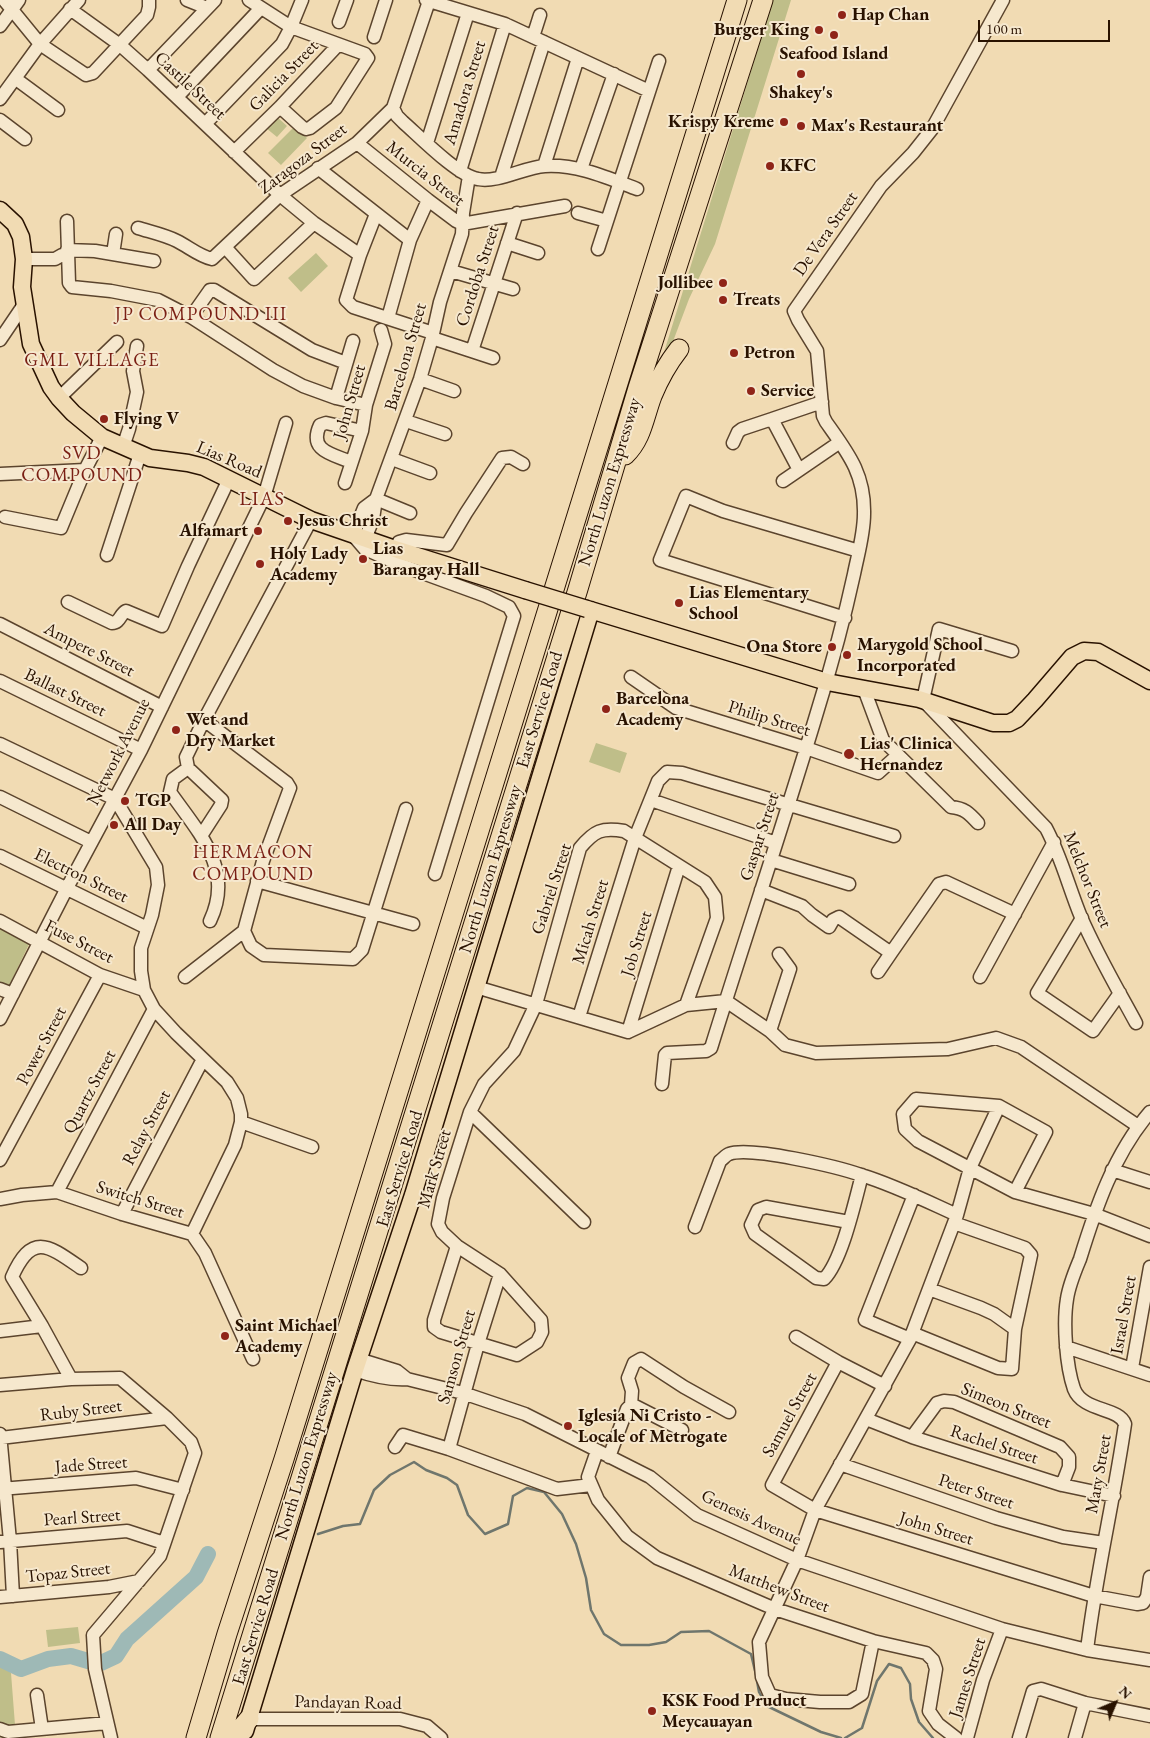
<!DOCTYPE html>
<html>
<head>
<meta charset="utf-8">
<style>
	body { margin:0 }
	#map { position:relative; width:1150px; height:1738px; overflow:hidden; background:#f1dbb3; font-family:"EB Garamond",serif }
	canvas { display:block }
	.north { position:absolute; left:1090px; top:1678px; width:50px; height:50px; -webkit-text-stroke:4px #f6e8ce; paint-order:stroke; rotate:45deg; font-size:14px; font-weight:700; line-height:20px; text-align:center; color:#291200 }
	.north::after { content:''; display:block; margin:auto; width:18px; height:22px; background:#291200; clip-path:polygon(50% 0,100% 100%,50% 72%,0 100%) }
	.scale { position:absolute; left:978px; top:20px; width:132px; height:22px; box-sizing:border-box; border:2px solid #291200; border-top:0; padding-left:6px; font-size:15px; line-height:18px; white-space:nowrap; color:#291200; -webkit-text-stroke:4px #f6e8ce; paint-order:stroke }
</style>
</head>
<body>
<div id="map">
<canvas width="1150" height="1738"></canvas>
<div class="north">N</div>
<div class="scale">100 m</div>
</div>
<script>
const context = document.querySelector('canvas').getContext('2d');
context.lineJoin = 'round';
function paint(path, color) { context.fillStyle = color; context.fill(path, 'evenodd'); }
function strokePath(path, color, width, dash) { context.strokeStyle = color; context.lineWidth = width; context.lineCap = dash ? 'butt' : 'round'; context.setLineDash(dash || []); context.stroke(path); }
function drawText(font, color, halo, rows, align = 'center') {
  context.font = font + ' "EB Garamond",serif'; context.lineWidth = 4; context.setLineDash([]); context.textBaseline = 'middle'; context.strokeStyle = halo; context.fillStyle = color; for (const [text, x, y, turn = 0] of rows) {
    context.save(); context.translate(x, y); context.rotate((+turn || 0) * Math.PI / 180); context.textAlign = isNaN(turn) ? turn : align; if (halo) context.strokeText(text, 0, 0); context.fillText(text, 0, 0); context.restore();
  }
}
const green = new Path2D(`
	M773 0H791L715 244 689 299 672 344 661 362Z
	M276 116 287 126 277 137 266 128Z
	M295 126 307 138 281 165 268 153Z
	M316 253 328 266 301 292 288 278Z
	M596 743 627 753 620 773 589 762Z
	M0 921 32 938 8 988 0 985Z
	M78 1627 80 1643 48 1647 46 1630Z
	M0 1664 11 1673 16 1738H0Z`);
const stream = new Path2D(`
	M318 1534 343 1526 360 1524 374 1490 390 1475 414 1462 426 1470 447 1478 457 1485 468 1515 485 1534 508 1524 513 1496 527 1488 544 1492 562 1514 576 1544 586 1578 591 1610 604 1634 621 1645H649L666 1642 681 1632 709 1631 751 1654 756 1675
	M757 1681 759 1692 767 1706 821 1732 841 1738
	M845 1738 862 1728 877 1681 889 1664 901 1668 910 1684 911 1699 919 1722 933 1738`);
const river = new Path2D(`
	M0 1659 21 1669 48 1659 71 1656 88 1661 101 1663 116 1656 127 1639 196 1577 208 1554`);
const minor = new Path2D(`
	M4 0 40 44 86 75 93 73 147 15 149 7V0
	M187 0 207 8
	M249 0 291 27 365 54 368 58 336 108 310 128 306 129 302 127 280 107
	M426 0 505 24 649 91
	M429 1 393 108 397 116 403 122C419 136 458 176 478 179 498 183 525 167 545 166 577 164 608 178 637 189
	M70 9 120 45 148 70 280 195 314 223 360 255
	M339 22 347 0
	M0 26 19 0
	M374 37 386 0
	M533 37 540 15
	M148 70 215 0
	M16 79 58 110
	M177 97 261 8
	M0 99 40 44 79 0
	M0 120 25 139
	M205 124 282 44 291 27 302 0
	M357 143 428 200 456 221 462 224 565 206
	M427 143 468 13
	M234 152 280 107 338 45
	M544 166 578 58
	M318 168 410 240
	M581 169 614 74
	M460 171 505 24
	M501 177 544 42
	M578 213 607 221
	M376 214 360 255 346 300 353 307 433 333
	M67 221 69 283 72 287 111 291 158 300 191 317 273 370 303 386 336 398 366 405
	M138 228C151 232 165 235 177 241 189 247 199 256 212 259L280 195 357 143 393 108
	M507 243 538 253
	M225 247 254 279 314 223
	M598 249 659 61
	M67 250 95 251 154 261
	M113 254 116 234
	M24 259H55L62 255H67
	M451 271 513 289
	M191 317 210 290H214L312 350 346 363
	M388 318 410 240 428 200
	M432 338 493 358
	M0 340 25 303
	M472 351 517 213
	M420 379 454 391
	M59 398 117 342
	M336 398 353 341
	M772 419 822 402
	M406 421 445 434
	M733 443 738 432 742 429 772 419 799 470
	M123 447 129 429 137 392 133 371 137 346
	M392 459 430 473
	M351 462C332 454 308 451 320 425L326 423 362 431
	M0 474 85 470
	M783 481 840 442
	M345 483 362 431 366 405 385 344 381 330
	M376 499 364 508 353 535 365 549 401 565 486 596 509 607 514 616 435 874
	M376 499 410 513
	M5 517 61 528 85 470 102 437
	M311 520 204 720 287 783 290 788 263 861 244 931 251 946 264 955 353 959 362 950 406 809
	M365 539 373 519 376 499 420 379 432 338 440 302 462 234 463 213 469 176
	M398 550 399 542 406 540 447 545 466 513 502 458 511 457 523 464
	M107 555 140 454
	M68 602 112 623C120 623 120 614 126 611L162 626 188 566 229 479
	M845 618 660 560 686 496 723 511 859 551
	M0 624 162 707
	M1012 651 939 629 923 700 1046 828C1061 856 1069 888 1081 917 1097 954 1117 988 1136 1023
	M631 677 676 708 806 748 878 773 898 755
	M0 681 141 750
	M864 689 883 740 951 807C964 808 969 813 978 823
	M0 744 115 799 156 867 158 885 152 915 141 948V971L144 990 154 1009 176 1033 227 1082 237 1098 241 1114V1122L235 1145 192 1234
	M188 768 173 779 170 792C198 832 235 869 210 921
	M0 797 91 842
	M651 800 776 843
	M201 836 221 805 222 800 188 768 186 757 204 720
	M0 856 147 928
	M771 860 849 884
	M257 881 413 924
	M761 890 802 906 812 915 829 927 833 920 839 917 891 953 939 884 946 882 1015 914
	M1082 918 1037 993 1093 1031 1120 993
	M0 921 100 975 144 990
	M878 972 891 953
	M185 977 244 931
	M980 977 1054 842
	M476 987 628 1032 686 1005 726 1001 770 1031 785 1045 816 1053 948 1049 996 1038 1021 1047 1138 1126
	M0 989 13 994
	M579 1017 635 838 658 781 667 772 682 773 894 836
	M0 1019 67 888 141 750 264 497 286 423
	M770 1031 790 969 779 954
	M628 1032 679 866
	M662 1084 665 1055 667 1053 706 1051 711 1048C746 935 784 823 818 709 832 664 844 620 854 574 858 554 864 534 864 514 865 474 848 453 826 422L823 416 817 351 798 320 794 311 881 186 913 153 932 129 1003 0
	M470 1112 584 1222
	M241 1122 312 1147
	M0 1160 100 975
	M1112 1170 1150 1182
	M57 1192 154 1009
	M1015 1192 1046 1132 999 1106 916 1099 903 1114 905 1129 918 1141 1015 1192 1094 1214 1150 1236
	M0 1199 22 1195 57 1192 122 1214 192 1234 205 1253 253 1359
	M122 1214 203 1059
	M849 1222 766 1207 758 1210 751 1225 755 1234 816 1278 824 1279C842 1261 855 1201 862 1175
	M695 1227 720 1161C723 1159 726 1155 729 1154 750 1146 838 1167 861 1175 894 1185 926 1201 957 1215
	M457 1246 434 1320V1327L441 1332 517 1355 537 1342 542 1332 541 1320 500 1274 457 1246 442 1232 438 1224 443 1198 470 1112 484 1084 514 1051 536 1004 580 848C594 831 602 827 624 831L705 882 715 897 717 918 686 1005
	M12 1277 42 1326 71 1379
	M12 1277C32 1232 48 1245 81 1268
	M929 1289 981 1308 994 1314 1015 1329
	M0 1331 42 1326
	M912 1333 998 1368 1012 1369 1015 1329 1031 1255 1025 1248 954 1223
	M796 1337 838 1362 885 1386
	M910 1339 865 1320 914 1195
	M1066 1347 1150 1375
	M358 1359 397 1371 407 1379 463 1393 525 1414 650 1477 697 1515 797 1560 1002 1629 1087 1650 1150 1660
	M838 1362 772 1485 815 1510 1094 1596 1137 1604 1143 1603 1147 1597 1150 1577
	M1132 1368 1150 1267
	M355 1370C372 1376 388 1380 407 1379
	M0 1385 71 1379 120 1378 167 1418 191 1442 195 1453 160 1556 93 1635 95 1669 111 1738
	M631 1405 632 1391 628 1378 634 1363 641 1359 684 1387 729 1412
	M866 1419 912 1437 1062 1485 1114 1496
	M0 1434 10 1541 13 1596
	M912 1437 937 1403 944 1401 954 1402 1060 1447 1069 1457V1467L1062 1485
	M0 1438 167 1418
	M395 1447 403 1435 449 1449 557 1489 591 1485
	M449 1449 478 1344 500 1274
	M597 1451 588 1477 598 1500 627 1536 657 1558 775 1609 873 1641 926 1653 933 1660 936 1669 929 1711 938 1724 956 1738
	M609 1457 627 1409 631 1405 635 1406 682 1430
	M840 1464 996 1518 1063 1537 1104 1543
	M0 1489 136 1478 183 1490
	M0 1542 127 1531 164 1543
	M0 1597 109 1587 139 1581
	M873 1641 862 1694 849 1702H820L786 1699 770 1695 762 1677 759 1642 797 1560 815 1510 910 1339 957 1215 970 1168 999 1106
	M1087 1650C1096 1574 1114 1500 1125 1424 1119 1407 1083 1412 1074 1389 1066 1366 1063 1323 1067 1299 1069 1285 1075 1271 1080 1259 1096 1207 1114 1154 1150 1112
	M37 1695 42 1729
	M249 1719H400L427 1726 441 1738
	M0 1729 8 1732 107 1723
	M967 1738 983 1680 1002 1629
	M1019 1738 1033 1691 1041 1689 1085 1703 1150 1716
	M1075 1738 1085 1703`);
const major = new Path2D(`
	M0 210 15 224 21 237 24 259 22 287 31 344 51 387 59 398 73 413 102 437 150 458 188 463 204 467 311 520 398 550 525 590
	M587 609 827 682 919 699 993 723H1009L1017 719 1035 700 1072 657 1084 651 1098 652 1150 681
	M245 1731 355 1370 413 1195 591 610`);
const highway = new Path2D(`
	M625 455C642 439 644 417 652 396 659 379 668 363 679 349
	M196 1738 227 1634 284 1459 737 0
	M220 1738 578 589 638 388 763 0
	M235 1738 236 1734 249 1719`);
const majorBridge = new Path2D(`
	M525 590 587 609`);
const markers = [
	[842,15,5,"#8f2418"],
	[819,30,5,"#8f2418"],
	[834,35,5,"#8f2418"],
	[801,74,5,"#8f2418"],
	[784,122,5,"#8f2418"],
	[801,126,5,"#8f2418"],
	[770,166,5,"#8f2418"],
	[723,283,5,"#8f2418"],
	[723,300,5,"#8f2418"],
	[734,353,5,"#8f2418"],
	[751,391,5,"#8f2418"],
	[104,419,5,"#8f2418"],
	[288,521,5,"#8f2418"],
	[258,531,5,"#8f2418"],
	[363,559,5,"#8f2418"],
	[260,564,5,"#8f2418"],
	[679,603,5,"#8f2418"],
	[832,647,5,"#8f2418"],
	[847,655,5,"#8f2418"],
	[606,709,5,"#8f2418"],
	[176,730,5,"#8f2418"],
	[849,754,6,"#8f2418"],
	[125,801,5,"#8f2418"],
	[114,825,5,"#8f2418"],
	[225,1336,5,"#8f2418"],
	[568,1426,5,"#8f2418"],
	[652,1711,5,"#8f2418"]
];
const poiNames = [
	["Hap Chan",852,15],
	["Burger King",809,30,"right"],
	["Seafood Island",834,54,"center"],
	["Shakey's",801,93,"center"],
	["Krispy Kreme",774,122,"right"],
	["Max's Restaurant",811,126],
	["KFC",780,166],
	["Jollibee",713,283,"right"],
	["Treats",733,300],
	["Petron",744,353],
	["Service",761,391],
	["Flying V",114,419],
	["Jesus Christ",298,521],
	["Alfamart",248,531,"right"],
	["Lias",373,549],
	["Barangay Hall",373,570],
	["Holy Lady",270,554],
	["Academy",270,575],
	["Lias Elementary",689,593],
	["School",689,614],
	["Marygold School",857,645],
	["Incorporated",857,666],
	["Ona Store",822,647,"right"],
	["Barcelona",616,699],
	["Academy",616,720],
	["Wet and",186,720],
	["Dry Market",186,741],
	["Lias' Clinica",860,744],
	["Hernandez",860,765],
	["TGP",135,801],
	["All Day",124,825],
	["Saint Michael",235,1326],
	["Academy",235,1347],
	["Iglesia Ni Cristo -",578,1416],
	["Locale of Metrogate",578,1437],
	["KSK Food Pruduct",662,1701],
	["Meycauayan",662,1722]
];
const streetNames = [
	["Galicia Street",284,76,-46],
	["Castile Street",190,86,43],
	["Amadora Street",465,93,-73],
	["Zaragoza Street",303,159,-37],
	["Murcia Street",425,174,38],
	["De Vera Street",826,234,-55],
	["Cordoba Street",478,276,-72],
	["Barcelona Street",406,357,-74],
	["John Street",350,402,-74],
	["Lias Road",229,460,23],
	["North Luzon Expressway",610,482,-73],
	["Ampere Street",89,650,27],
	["Ballast Street",65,693,26],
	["East Service Road",540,710,-73],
	["Philip Street",769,719,17],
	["Network Avenue",119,752,-63],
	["Gaspar Street",760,837,-72],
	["North Luzon Expressway",491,869,-73],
	["Electron Street",81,876,26],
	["Melchor Street",1087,880,68],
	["Gabriel Street",552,889,-72],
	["Micah Street",591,922,-73],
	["Fuse Street",79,942,27],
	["Job Street",637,944,-73],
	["Power Street",42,1046,-62],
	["Quartz Street",90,1092,-62],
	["Relay Street",147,1128,-62],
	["East Service Road",400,1169,-73],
	["Mark Street",435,1169,-74],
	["Switch Street",140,1200,17],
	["Israel Street",1124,1315,-80],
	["Samson Street",457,1357,-74],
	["Simeon Street",1006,1406,22],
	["Ruby Street",81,1411,-7],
	["Samuel Street",790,1415,-61],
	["Rachel Street",994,1445,18],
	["North Luzon Expressway",307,1456,-73],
	["Jade Street",91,1465,-4],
	["Mary Street",1099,1474,-80],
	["Peter Street",976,1492,18],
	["Pearl Street",82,1518,-4],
	["Genesis Avenue",751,1518,25],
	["John Street",936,1529,17],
	["Topaz Street",68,1573,-6],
	["Matthew Street",779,1589,21],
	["East Service Road",256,1627,-73],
	["James Street",968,1678,-72],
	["Pandayan Road",348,1703,1]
];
const neighbourhoodNames = [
	["JP COMPOUND III",201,315],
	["GML VILLAGE",92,361],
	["SVD",82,454],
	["COMPOUND",82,476],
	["HERMACON",253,853],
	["COMPOUND",253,875]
];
const quarterNames = [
	["LIAS",262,500]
];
paint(green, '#bfbe89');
strokePath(stream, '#6f766d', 2.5);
strokePath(river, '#9eb9b6', 16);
strokePath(minor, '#5b442d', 15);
strokePath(major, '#291200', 19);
strokePath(highway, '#291200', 21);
strokePath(minor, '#f6e8ce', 12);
strokePath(major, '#f1dbb3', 16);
strokePath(highway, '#f1dbb3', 19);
strokePath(majorBridge, '#291200', 19, []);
strokePath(majorBridge, '#f1dbb3', 16);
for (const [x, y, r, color] of markers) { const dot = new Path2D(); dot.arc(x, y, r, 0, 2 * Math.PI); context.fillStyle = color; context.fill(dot); strokePath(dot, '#f6e8ce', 2); }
drawText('bold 18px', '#291200', '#f6e8ce', poiNames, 'left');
drawText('18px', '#291200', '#f6e8ce', streetNames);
context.letterSpacing = '1px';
drawText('19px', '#7a1f14', '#f6e8ce', neighbourhoodNames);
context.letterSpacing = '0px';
context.letterSpacing = '1px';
drawText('20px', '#7a1f14', '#f6e8ce', quarterNames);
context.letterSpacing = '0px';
</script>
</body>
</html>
